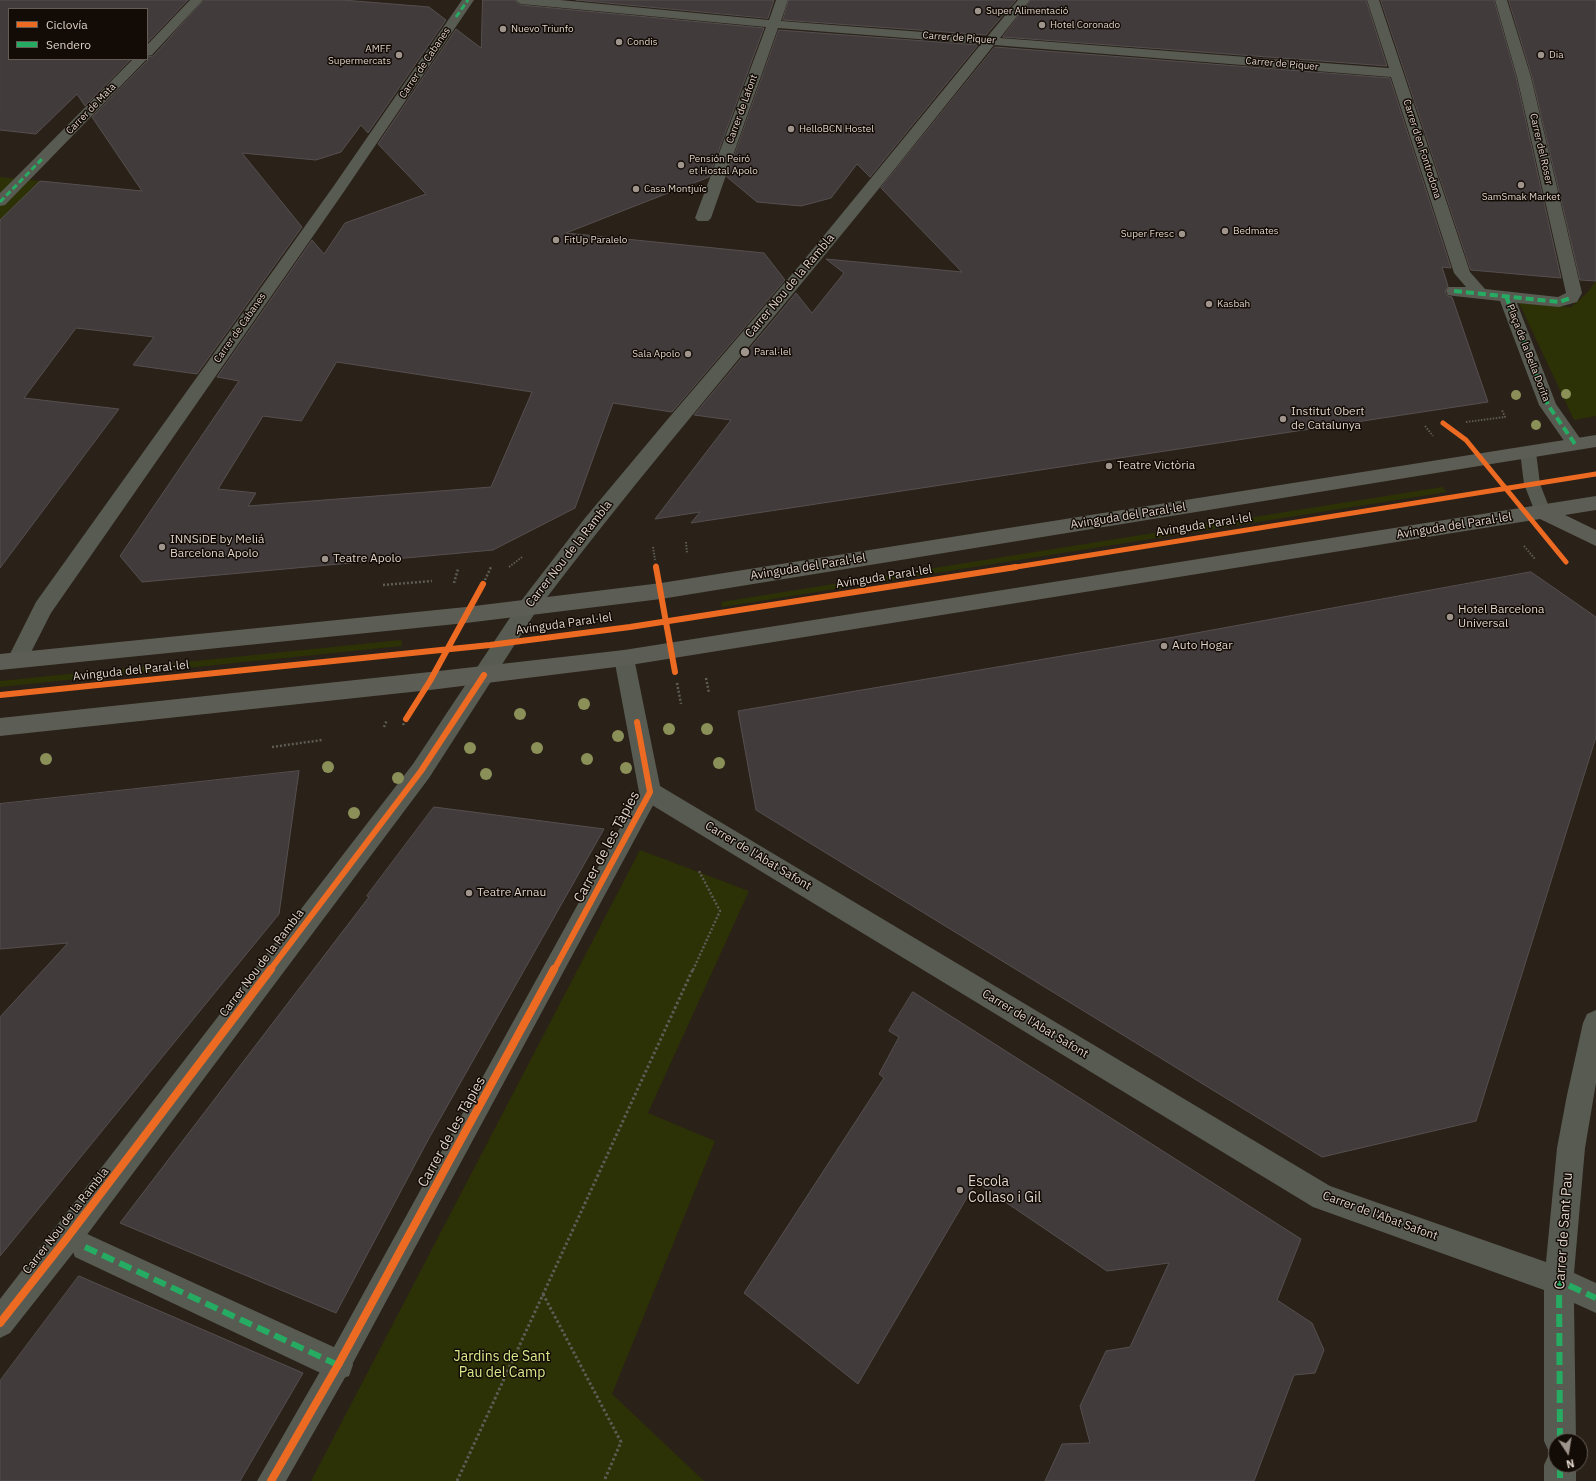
<!DOCTYPE html>
<html>
<head>
<meta charset="utf-8">
<style>
	body { margin:0 }
	#map { position:relative; width:1596px; height:1481px; overflow:hidden; background:#2a2119; font-family:"IBM Plex Sans",sans-serif }
	canvas { display:block }
	.legend { position:absolute; left:8px; top:8px; width:140px; height:52px; box-sizing:border-box; background:#130c06; border:1px solid #655c54; margin:0; padding:5px 7px; list-style:none; font-size:12px; color:#dfd3ca }
	.legend li { display:flex; align-items:center; gap:8px; height:20px }
	.legend b { width:20px; border:1px solid #655c54 }
	.north { position:absolute; left:1548px; top:1433px; width:40px; height:40px; box-sizing:border-box; background:#130c06; border:1px solid #655c54; border-radius:50%; rotate:168deg; font-size:11px; font-weight:700; line-height:16px; text-align:center; color:#dfd3ca }
	.north::after { content:''; display:block; margin:auto; width:14px; height:18px; background:#a0958c; clip-path:polygon(50% 0,100% 100%,50% 72%,0 100%) }
</style>
</head>
<body>
<div id="map">
<canvas width="1596" height="1481"></canvas>
<ul class="legend">
<li><b style="height:5px;background:#ed6a23"></b>Ciclovía</li>
<li><b style="height:5px;background:#26ab63"></b>Sendero</li>
</ul>
<div class="north">N</div>
</div>
<script>
const context = document.querySelector('canvas').getContext('2d');
context.lineJoin = 'round';
function paint(path, color) { context.fillStyle = color; context.fill(path, 'evenodd'); }
function strokePath(path, color, width, dash) { context.strokeStyle = color; context.lineWidth = width; context.lineCap = dash ? 'butt' : 'round'; context.setLineDash(dash || []); context.stroke(path); }
function drawText(font, color, halo, rows, align = 'center') {
  context.font = font + ' "IBM Plex Sans",sans-serif'; context.lineWidth = 3; context.setLineDash([]); context.textBaseline = 'middle'; context.strokeStyle = halo; context.fillStyle = color; for (const [text, x, y, turn = 0] of rows) {
    context.save(); context.translate(x, y); context.rotate((+turn || 0) * Math.PI / 180); context.textAlign = isNaN(turn) ? turn : align; if (halo) context.strokeText(text, 0, 0); context.fillText(text, 0, 0); context.restore();
  }
}
const green = new Path2D(`
	M0 177 40 181 0 220Z
	M1596 281V416L1574 420 1519 303 1571 307 1587 293Z
	M1442 487 1447 492 722 607 721 602Z
	M401 640 402 646 0 687V681Z
	M640 850 749 891 648 1113 715 1141 612 1394 704 1481H311Z`);
const building = new Path2D(`
	M0 0H188L147 43V9H9V59H131L85 106 77 94 36 134 0 130Z
	M204 0H343L429 7 446 20 368 133 361 125 341 152 316 160 242 153 302 227 197 374 133 365 154 337 76 328 24 398 119 409 0 568V220L40 181 142 191 92 117 148 60 147 57 153 56Z
	M483 0H514L521 5 764 28 709 177 566 233 764 253 785 280 672 412 613 403 575 508 493 550 142 582 120 556 239 381 217 377 312 240 324 254 345 223 426 194 378 144 456 29 481 48ZM337 362 532 392 491 487 248 506 256 493 218 489 263 416 301 421Z
	M576 0H774L768 18Z
	M789 0H1016L986 35 783 20Z
	M1031 0H1366L1387 66 1003 37Z
	M1381 0H1494L1516 77 1561 278 1471 270Z
	M1509 0H1596V281L1580 280 1532 77Z
	M779 30 978 45 870 177 857 164 831 198 801 206 757 202 727 177Z
	M995 47 1390 78 1451 268 1442 267 1448 286 1445 292 1448 296 1452 297 1488 402 691 523 700 512 655 519 731 420 694 415 796 293 812 313 844 273 826 259 962 272 881 188Z
	M1531 572 1596 617V737L1476 1121 1322 1157 756 810 738 711 1174 637Z
	M299 771 279 914 0 1256V1017L68 943 0 949V804Z
	M434 807 604 829 428 1140 336 1313 120 1223 369 897 367 896Z
	M913 992 1301 1239 1277 1300 1312 1323 1324 1350 1315 1373 1294 1375 1254 1481H1045L1062 1444 1090 1443 1080 1406 1106 1351 1130 1347 1169 1263 1107 1271 976 1182 858 1384 744 1293 884 1078 879 1074 899 1037 889 1031Z
	M79 1276 303 1373 240 1481H0V1381Z`);
const pathFar2 = new Path2D(`
	M1466 422 1505 417 1502 410
	M1425 426 1433 436
	M686 542 687 553
	M1524 546 1535 559
	M653 547 655 560
	M509 567 522 557`);
const pathFar1 = new Path2D(`
	M485 580 491 567
	M454 583 458 569
	M383 585 432 581
	M706 678 709 693
	M677 683 681 704
	M403 725 406 719
	M384 727 387 720
	M272 747 322 740
	M693 970 720 911 699 871`);
const path = new Path2D(`
	M543 1294 621 1442 604 1481
	M457 1481 693 969`);
const service = new Path2D(`
	M1528 446 1534 448 1536 452 1540 484 1551 512 1549 516 1543 518 1537 516 1535 512 1524 484 1520 452 1522 448Z
	M650 783 657 786 660 792 657 798 347 1374 286 1481H257L329 1356 643 786Z`);
const pedestrian = new Path2D(`
	M43 154 48 155 50 158 48 161 5 205 0 206V193L38 155Z
	M85 1233 349 1354 353 1365 349 1376 338 1380 327 1376 75 1257 71 1247 75 1237Z`);
const minor = new Path2D(`
	M190 0H203L152 55 147 56V45Z
	M462 0H474L343 193 51 613 24 666 17 668 10 666 7 660 36 602 333 187Z
	M515 0H560L769 20 776 0H788L781 21 987 37 1018 0H1030L1000 38 1389 68 1367 0H1379L1470 272 1485 289 1558 297 1566 293 1517 77 1495 0H1507L1531 77 1582 293 1577 302 1559 307 1517 303 1556 404 1584 444 1581 448 1575 450 1569 448 1539 405 1500 301 1454 296 1448 295 1446 291 1448 287H1466L1454 273 1391 77 994 45C933 121 872 198 810 273 717 386 623 496 535 613L528 615 521 613 518 607 521 601 585 518 667 420 799 266 981 44 778 28 711 218 708 221H698L695 218 766 27 521 4Z
	M133 59H147L48 161H38L36 158 38 155Z
	M624 650 631 652 634 658 660 786 1330 1186 1546 1262 1557 1148 1567 1095 1583 1023 1587 1014 1596 1010V1083L1585 1148 1574 1273 1596 1283V1313L1574 1303 1576 1441H1556V1465H1576V1481H1544V1465L1549 1454 1551 1453 1549 1452 1544 1441V1290L1313 1207 642 799 639 792 614 658 617 652Z`);
const tertiary = new Path2D(`
	M528 599 535 601 538 607 535 613 429 778 77 1248 10 1333 0 1338V1299L413 764 521 601Z`);
const secondary = new Path2D(`
	M1596 435V447L661 599 466 623 0 670V654L466 607 661 583Z
	M1596 496V510L1565 515 1596 530V546L1540 519 624 666 430 690 0 736V718L430 672 624 650Z`);
const quietFar2 = new Path2D(`
	M456 17 468 0
	M0 202 43 158`);
const quietFar1 = new Path2D(`
	M1454 291 1559 302 1571 298
	M1506 296 1548 405 1575 444`);
const quiet = new Path2D(`
	M85 1247 338 1365
	M1560 1441 1559 1281 1596 1298
	M1560 1465V1481`);
const cyclewayFar2 = new Path2D(`
	M1443 423 1466 440 1566 562
	M656 566V568
	M1010 568 1596 474`);
const cyclewayFar1 = new Path2D(`
	M656 567 675 672
	M0 695 490 645 630 627 1016 567
	M406 719 430 681 483 584
	M270 970 421 771 484 675
	M554 970 650 792 637 722`);
const cycleway = new Path2D(`
	M0 1323 67 1238 271 969
	M271 1481 338 1365 554 969`);
const trees = [
	[1566,394,5],
	[1516,395,5],
	[1536,425,5],
	[584,704,6],
	[520,714,6],
	[669,729,6],
	[707,729,6],
	[618,736,6],
	[470,748,6],
	[537,748,6],
	[46,759,6],
	[587,759,6],
	[719,763,6],
	[328,767,6],
	[626,768,6],
	[486,774,6],
	[398,778,6],
	[354,813,6]
];
const markers = [
	[978,11,4,"#a0958c"],
	[1042,25,4,"#a0958c"],
	[503,29,4,"#a0958c"],
	[619,42,4,"#a0958c"],
	[399,55,4,"#a0958c"],
	[1541,55,4,"#a0958c"],
	[791,129,4,"#a0958c"],
	[681,165,4,"#a0958c"],
	[1521,185,4,"#a0958c"],
	[636,189,4,"#a0958c"],
	[1225,231,4,"#a0958c"],
	[1182,234,4,"#a0958c"],
	[556,240,4,"#a0958c"],
	[1209,304,4,"#a0958c"],
	[745,352,5,"#a0958c"],
	[688,354,4,"#a0958c"],
	[1283,419,4,"#a0958c"],
	[1109,466,4,"#a0958c"],
	[162,547,4,"#a0958c"],
	[325,559,4,"#a0958c"],
	[1450,617,4,"#a0958c"],
	[1164,646,4,"#a0958c"],
	[469,893,4,"#a0958c"],
	[960,1190,4,"#a0958c"]
];
const farPoinames = [
	["Super Alimentació",986,11],
	["Hotel Coronado",1050,25],
	["Nuevo Triunfo",511,29],
	["Condis",627,42],
	["AMFF",391,49,"right"],
	["Supermercats",391,61,"right"],
	["Dia",1549,55],
	["HelloBCN Hostel",799,129],
	["Pensión Peiró",689,159],
	["et Hostal Apolo",689,171],
	["Casa Montjuïc",644,189],
	["SamSmak Market",1521,197,"center"],
	["Bedmates",1233,231],
	["Super Fresc",1174,234,"right"],
	["FitUp Paralelo",564,240],
	["Kasbah",1217,304],
	["Paral·lel",754,352],
	["Sala Apolo",680,354,"right"]
];
const farStreetnames = [
	["Carrer de Piquer",959,38,4],
	["Carrer de Cabanes",425,63,-56],
	["Carrer de Piquer",1282,64,5],
	["Carrer de Mata",91,109,-46],
	["Carrer de Lafont",742,109,-70],
	["Carrer d'en Fontrodona",1422,149,72],
	["Carrer del Roser",1541,149,77],
	["Carrer de Cabanes",240,328,-55],
	["Plaça de la Bella Dorita",1528,353,69]
];
const streetNames = [
	["Carrer Nou de la Rambla",790,286,-50],
	["Avinguda del Paral·lel",1128,516,-9],
	["Avinguda Paral·lel",1204,525,-9],
	["Avinguda del Paral·lel",1454,526,-9],
	["Carrer Nou de la Rambla",569,554,-52],
	["Avinguda del Paral·lel",808,567,-9],
	["Avinguda Paral·lel",884,577,-9],
	["Avinguda Paral·lel",564,624,-8],
	["Avinguda del Paral·lel",131,671,-6],
	["Carrer de l'Abat Safont",758,856,31],
	["Carrer Nou de la Rambla",262,963,-53],
	["Carrer de l'Abat Safont",1035,1024,31],
	["Carrer de l'Abat Safont",1380,1216,20],
	["Carrer Nou de la Rambla",66,1221,-52]
];
const poiNames = [
	["Institut Obert",1291,412],
	["de Catalunya",1291,426],
	["Teatre Victòria",1117,466],
	["INNSiDE by Meliá",170,540],
	["Barcelona Apolo",170,554],
	["Teatre Apolo",333,559],
	["Hotel Barcelona",1458,610],
	["Universal",1458,624],
	["Auto Hogar",1172,646],
	["Teatre Arnau",477,893]
];
const nearStreetnames = [
	["Carrer de les Tàpies",607,847,-62],
	["Carrer de les Tàpies",452,1132,-61],
	["Carrer de Sant Pau",1564,1231,-86]
];
const nearPoinames = [
	["Escola",968,1182],
	["Collaso i Gil",968,1198]
];
const nearParknames = [
	["Jardins de Sant",502,1357],
	["Pau del Camp",502,1373]
];
paint(green, '#2d3106');
paint(building, '#413b3c');
strokePath(building, '#554f4f', 1);
strokePath(pathFar2, '#5d5c55', 2, [1.5, 1.5]);
strokePath(pathFar1, '#5d5c55', 2.5, [2, 2]);
strokePath(path, '#5d5c55', 3, [2.5, 2.5]);
paint(service, '#585b52');
paint(pedestrian, '#585b52');
paint(minor, '#585b52');
paint(tertiary, '#585b52');
paint(secondary, '#5c5d54');
strokePath(quietFar2, '#26ab63', 3, [6, 3]);
strokePath(quietFar1, '#26ab63', 4, [8, 4]);
strokePath(quiet, '#26ab63', 6, [13, 6]);
strokePath(cyclewayFar2, '#ed6a23', 5);
strokePath(cyclewayFar1, '#ed6a23', 6);
strokePath(cycleway, '#ed6a23', 8);
context.fillStyle = '#8a9057';
for (const [x, y, r] of trees) { context.beginPath(); context.arc(x, y, r, 0, 2 * Math.PI); context.fill(); }
for (const [x, y, r, color] of markers) { const dot = new Path2D(); dot.arc(x, y, r, 0, 2 * Math.PI); context.fillStyle = color; context.fill(dot); strokePath(dot, '#130c06', 1.5); }
drawText('10px', '#dfd3ca', '#130c06', farPoinames, 'left');
drawText('10px', '#dfd3ca', '#130c06', farStreetnames);
drawText('12px', '#dfd3ca', '#130c06', streetNames);
drawText('12px', '#dfd3ca', '#130c06', poiNames, 'left');
drawText('14px', '#dfd3ca', '#130c06', nearStreetnames);
drawText('14px', '#dfd3ca', '#130c06', nearPoinames, 'left');
drawText('14px', '#d8ea8a', '#130c06', nearParknames);
</script>
</body>
</html>
